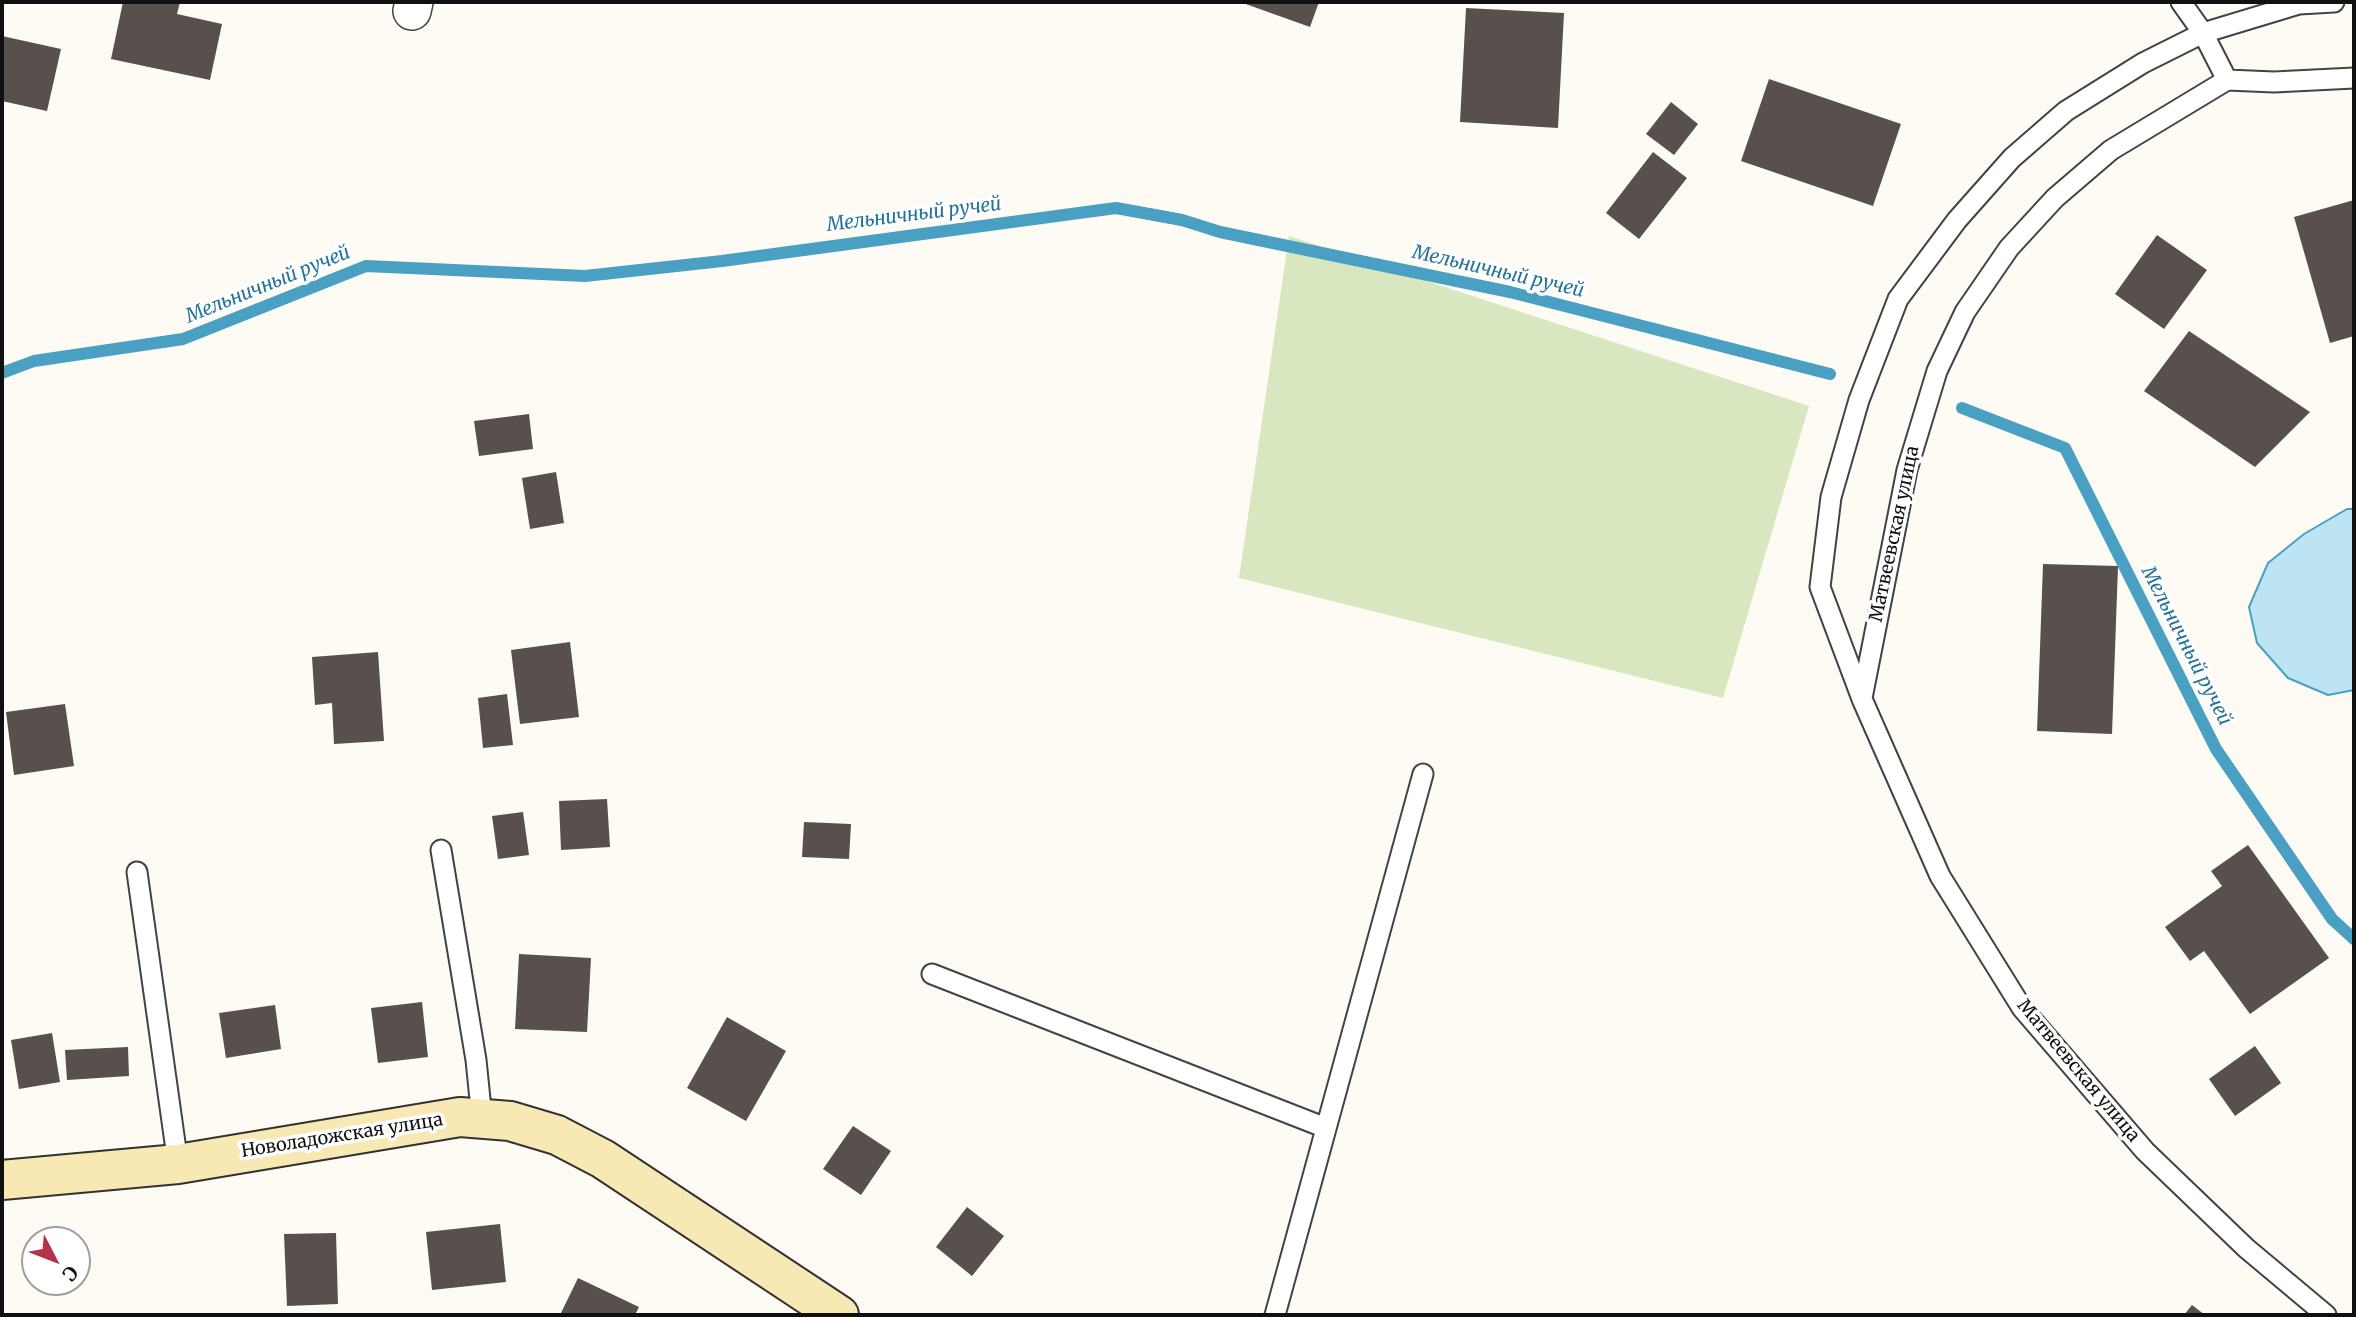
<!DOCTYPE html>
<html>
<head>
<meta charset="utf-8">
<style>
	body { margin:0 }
	#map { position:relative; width:2356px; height:1317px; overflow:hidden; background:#fefbf4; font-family:Merriweather,serif }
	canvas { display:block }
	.frame { position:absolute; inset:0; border:4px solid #101010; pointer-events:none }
	.north { position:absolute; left:21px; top:1226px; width:70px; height:70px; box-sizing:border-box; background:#fff; border:2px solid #9f9f9f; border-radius:50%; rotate:132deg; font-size:19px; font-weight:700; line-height:28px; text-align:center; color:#101010 }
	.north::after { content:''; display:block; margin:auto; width:24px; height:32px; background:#b53247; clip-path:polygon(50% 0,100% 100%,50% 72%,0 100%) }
</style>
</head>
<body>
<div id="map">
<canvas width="2356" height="1317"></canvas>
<div class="frame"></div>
<div class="north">С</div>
</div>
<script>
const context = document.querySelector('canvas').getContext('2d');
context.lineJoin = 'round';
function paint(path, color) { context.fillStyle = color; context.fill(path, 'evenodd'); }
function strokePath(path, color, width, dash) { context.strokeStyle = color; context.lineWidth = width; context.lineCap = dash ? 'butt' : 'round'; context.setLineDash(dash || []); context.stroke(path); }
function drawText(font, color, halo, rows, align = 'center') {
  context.font = font + ' Merriweather,serif'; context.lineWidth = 7; context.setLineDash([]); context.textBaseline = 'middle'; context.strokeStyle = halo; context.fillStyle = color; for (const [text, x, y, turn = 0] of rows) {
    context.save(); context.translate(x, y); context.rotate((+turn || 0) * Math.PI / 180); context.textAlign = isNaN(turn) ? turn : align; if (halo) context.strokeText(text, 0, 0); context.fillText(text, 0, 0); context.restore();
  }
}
const green = new Path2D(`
	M1289 236 1809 406 1723 698 1239 578Z`);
const water = new Path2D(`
	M2347 509H2354V690L2328 695 2288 678 2257 643 2249 607 2268 563 2304 534Z`);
const stream = new Path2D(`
	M2 373 34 361 183 339 366 266 585 276 722 261 1116 208 1182 220 1220 232 1510 292 1830 374
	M1962 408 2065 448 2216 749 2332 919 2354 939`);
const building = new Path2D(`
	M123 2H180L177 14 222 24 210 80 111 59Z
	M1240 2H1319L1310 27Z
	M1466 8 1564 13 1558 128 1460 122Z
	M2 36 61 49 47 111 2 101Z
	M1769 79 1901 124 1873 206 1741 161Z
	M1671 102 1698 124 1674 155 1646 134Z
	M1653 152 1687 178 1639 239 1606 213Z
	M2354 200V336L2330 343 2294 217Z
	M2157 235 2207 270 2164 329 2115 294Z
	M2189 331 2310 412 2255 467 2144 391Z
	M529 414 533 449 479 456 474 421Z
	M556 472 564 523 530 529 522 478Z
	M2043 564 2118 566 2112 734 2037 731Z
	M570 642 579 717 520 724 511 650Z
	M378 652 384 741 334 744 332 703 315 705 312 657Z
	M507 694 513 745 483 748 478 698Z
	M65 704 74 766 14 775 6 712Z
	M607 799 610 847 561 850 559 801Z
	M523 812 529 855 498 859 492 816Z
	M804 822 851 824 849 859 802 857Z
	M2248 845 2329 958 2250 1014 2204 951 2190 961 2165 927 2222 886 2211 871Z
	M519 954 591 958 587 1032 515 1029Z
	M422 1002 428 1057 378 1063 371 1008Z
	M275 1005 281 1049 226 1058 219 1013Z
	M727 1017 786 1051 746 1121 687 1088Z
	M52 1033 60 1082 19 1089 11 1040Z
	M2255 1046 2281 1083 2235 1116 2209 1079Z
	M128 1047 129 1076 67 1080 65 1050Z
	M853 1126 891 1151 861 1195 823 1169Z
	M967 1207 1004 1236 972 1276 936 1247Z
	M500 1224 506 1282 432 1290 426 1232Z
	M336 1233 338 1304 287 1306 284 1234Z
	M578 1278 639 1307 635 1315H560Z
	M2192 1305 2205 1315H2184Z`);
const lane = new Path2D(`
	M2181 2 2203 33 2227 80
	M1862 698 1907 470 1937 371 1965 312 2009 248 2055 198 2111 150 2227 80 2274 82 2354 78
	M441 850 476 1060 482 1119
	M137 872 178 1164
	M932 974 1326 1128
	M1275 1315 1423 774
	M2326 1315 2246 1248 2145 1151 2022 1008 1940 876 1862 699 1820 587 1831 497 1859 400 1898 299 1957 220 2012 158 2066 111 2143 63 2203 33 2299 4 2334 2`);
const street = new Path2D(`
	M412 11 414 2`);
const secondary = new Path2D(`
	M2 1180 178 1164 460 1117 510 1121 557 1135 603 1159 839 1315`);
const streetNames = [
	["Матвеевская улица",1895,534,-78],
	["Матвеевская улица",2078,1071,50],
	["Новоладожская улица",342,1136,-9]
];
const waterNames = [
	["Мельничный ручей",914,215,-7],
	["Мельничный ручей",1498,272,13],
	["Мельничный ручей",268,285,-22],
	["Мельничный ручей",2186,646,63]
];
paint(green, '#d8e7bf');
paint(water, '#bce4f2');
strokePath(water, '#49a0c3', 2);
strokePath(stream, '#49a0c3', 12);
paint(building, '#58504d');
strokePath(lane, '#434343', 23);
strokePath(street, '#434343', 40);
strokePath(secondary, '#323232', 42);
strokePath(lane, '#fff', 19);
strokePath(street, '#fff', 37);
strokePath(secondary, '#f8e9b4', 38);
drawText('18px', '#101010', '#fff', streetNames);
drawText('italic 19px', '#227299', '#fff', waterNames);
</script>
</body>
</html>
